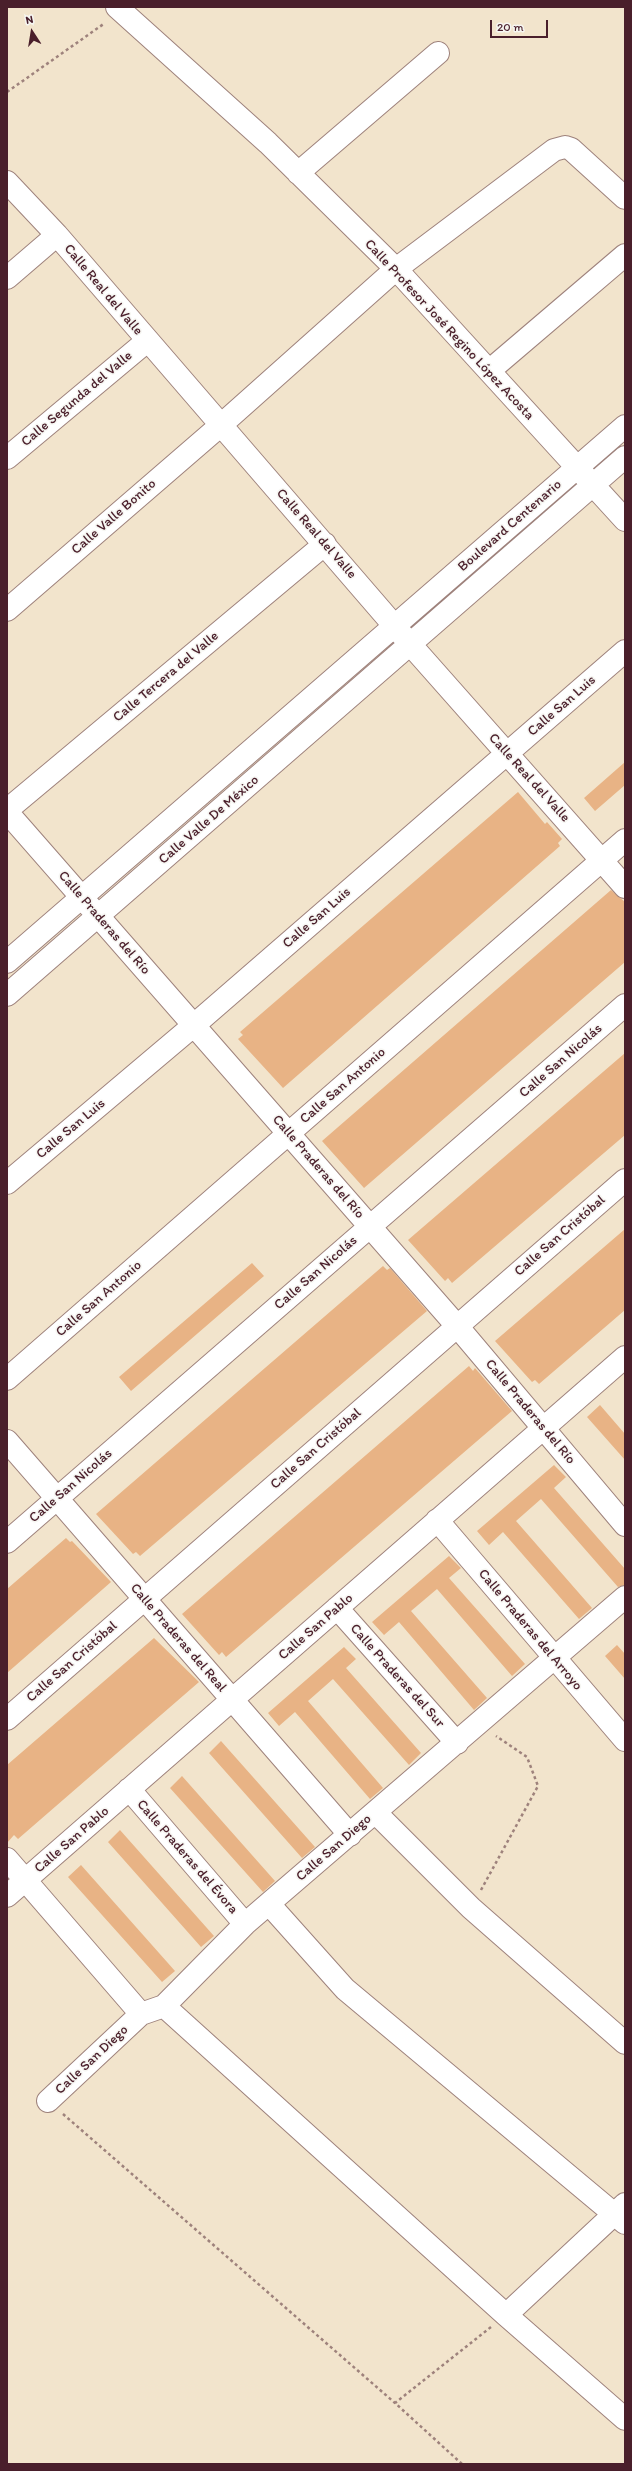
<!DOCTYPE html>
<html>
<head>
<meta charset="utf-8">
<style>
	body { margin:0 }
	#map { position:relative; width:632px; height:2471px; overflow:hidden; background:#f2e4cc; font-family:Itim,sans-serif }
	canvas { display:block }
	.frame { position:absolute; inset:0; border:8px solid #4a1f2b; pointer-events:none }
	.north { position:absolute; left:12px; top:12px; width:40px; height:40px; -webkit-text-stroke:3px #f6f6f2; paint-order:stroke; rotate:348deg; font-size:11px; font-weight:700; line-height:16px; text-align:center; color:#4a1f2b }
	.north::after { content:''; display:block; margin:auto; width:14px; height:18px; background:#4a1f2b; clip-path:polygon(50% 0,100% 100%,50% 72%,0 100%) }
	.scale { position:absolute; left:490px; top:20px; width:58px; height:18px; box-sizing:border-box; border:2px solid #4a1f2b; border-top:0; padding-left:5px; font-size:12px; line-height:14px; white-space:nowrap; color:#4a1f2b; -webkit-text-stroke:3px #f6f6f2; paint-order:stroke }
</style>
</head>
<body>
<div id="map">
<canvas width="632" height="2471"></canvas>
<div class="frame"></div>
<div class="north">N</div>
<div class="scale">20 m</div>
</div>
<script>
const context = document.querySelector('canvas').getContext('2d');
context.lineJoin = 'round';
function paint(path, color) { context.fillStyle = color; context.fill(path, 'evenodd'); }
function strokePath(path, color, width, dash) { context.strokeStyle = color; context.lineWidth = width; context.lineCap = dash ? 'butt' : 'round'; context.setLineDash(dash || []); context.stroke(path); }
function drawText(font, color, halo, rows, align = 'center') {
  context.font = font + ' Itim,sans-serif'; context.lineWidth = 3; context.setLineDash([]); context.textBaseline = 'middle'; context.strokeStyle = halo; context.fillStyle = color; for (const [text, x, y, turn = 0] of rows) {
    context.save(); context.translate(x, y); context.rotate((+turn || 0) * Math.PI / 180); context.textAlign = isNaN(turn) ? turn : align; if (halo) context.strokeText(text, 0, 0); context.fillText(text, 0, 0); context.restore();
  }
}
const building = new Path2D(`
	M625 762V785L595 811 584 798Z
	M518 792 545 824 547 822 562 839 558 843 560 846 283 1088 238 1039 243 1035 240 1032Z
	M611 890 625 902V962L364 1188 322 1141Z
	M625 1053V1135L452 1283 448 1278 445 1281 408 1240Z
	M625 1229V1310L539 1384 535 1380 532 1382 495 1341Z
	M252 1263 264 1276 131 1391 119 1377Z
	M383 1266 387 1270 390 1268 427 1311 140 1556 136 1552 133 1554 96 1514Z
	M469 1366 473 1371 475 1368 512 1411 226 1657 222 1652 219 1655 182 1614Z
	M600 1405 625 1434V1460L587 1417Z
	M554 1465 566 1477 554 1488 625 1569V1585L618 1587 541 1499 516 1521 592 1608 579 1619 503 1532 489 1545 477 1531Z
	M66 1538 70 1542 72 1541 111 1582 7 1673V1589Z
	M449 1556 461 1568 449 1578 525 1664 512 1676 437 1589 411 1611 487 1698 474 1710 399 1622 384 1635 372 1622Z
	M154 1638 199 1682 18 1839 14 1835 7 1843V1765Z
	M617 1645 625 1654V1679L605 1656Z
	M344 1647 356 1659 346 1668 421 1753 409 1765 333 1679 308 1701 383 1788 370 1799 295 1712 279 1726 268 1713Z
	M221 1741 315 1847 302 1858 209 1753Z
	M182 1776 275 1881 263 1892 170 1788Z
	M120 1830 214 1936 201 1947 108 1842Z
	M81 1865 175 1971 162 1982 68 1877Z`);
const path = new Path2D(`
	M7 92 105 23
	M481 1890 538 1786 527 1757 496 1736
	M63 2114 395 2403
	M462 2464 395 2403 491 2327`);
const street = new Path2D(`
	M117 7 268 143 396 269 625 520
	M298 173 438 53
	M7 182 57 235 410 644 625 887
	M7 278 57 235
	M489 371 625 255
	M7 458 147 341
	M7 610 221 425 396 269 554 150 565 147 571 149 625 198
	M7 810 325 544
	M7 812 457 1326 625 1525
	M7 962 625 426
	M7 995 625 457
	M7 1183 193 1026 625 651
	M7 1379 625 840
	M7 1441 350 1835
	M437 1520 625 1740
	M7 1542 625 1005
	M337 1608 457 1743
	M7 1719 625 1180
	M129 1789 245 1924
	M376 1813 471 1908 625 2043
	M7 1859 141 2014
	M7 1896 625 1357
	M269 1904 345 1989 625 2223
	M164 2006 506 2315 625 2419
	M48 2101 141 2014 164 2006 245 1924 625 1597
	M506 2315 625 2204`);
const streetNames = [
	["Calle Real del Valle",103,290,50],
	["Calle Profesor José Regino López Acosta",449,330,47],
	["Calle Segunda del Valle",77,399,-40],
	["Calle Valle Bonito",114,517,-41],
	["Boulevard Centenario",510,526,-41],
	["Calle Real del Valle",316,534,49],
	["Calle Tercera del Valle",166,677,-40],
	["Calle San Luis",562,706,-41],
	["Calle Real del Valle",529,778,48],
	["Calle Valle De México",209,820,-41],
	["Calle San Luis",317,918,-41],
	["Calle Praderas del Río",104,923,49],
	["Calle San Nicolás",561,1061,-41],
	["Calle San Antonio",343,1086,-41],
	["Calle San Luis",71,1129,-40],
	["Calle Praderas del Río",318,1167,49],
	["Calle San Cristóbal",560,1236,-41],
	["Calle San Nicolás",316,1273,-41],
	["Calle San Antonio",99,1299,-41],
	["Calle Praderas del Río",530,1412,50],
	["Calle San Cristóbal",316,1449,-41],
	["Calle San Nicolás",71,1486,-41],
	["Calle San Pablo",316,1627,-41],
	["Calle Praderas del Arroyo",530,1630,50],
	["Calle Praderas del Real",178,1638,49],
	["Calle San Cristóbal",72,1662,-41],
	["Calle Praderas del Sur",397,1676,48],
	["Calle San Pablo",72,1840,-41],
	["Calle San Diego",334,1848,-41],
	["Calle Praderas del Évora",187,1857,49],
	["Calle San Diego",92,2060,-43]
];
paint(building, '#e8b385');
strokePath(street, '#9e827c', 24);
strokePath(path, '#9e827c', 2.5, [3, 3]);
strokePath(street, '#fff', 22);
drawText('14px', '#4a1f2b', '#f6f6f2', streetNames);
</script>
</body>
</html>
